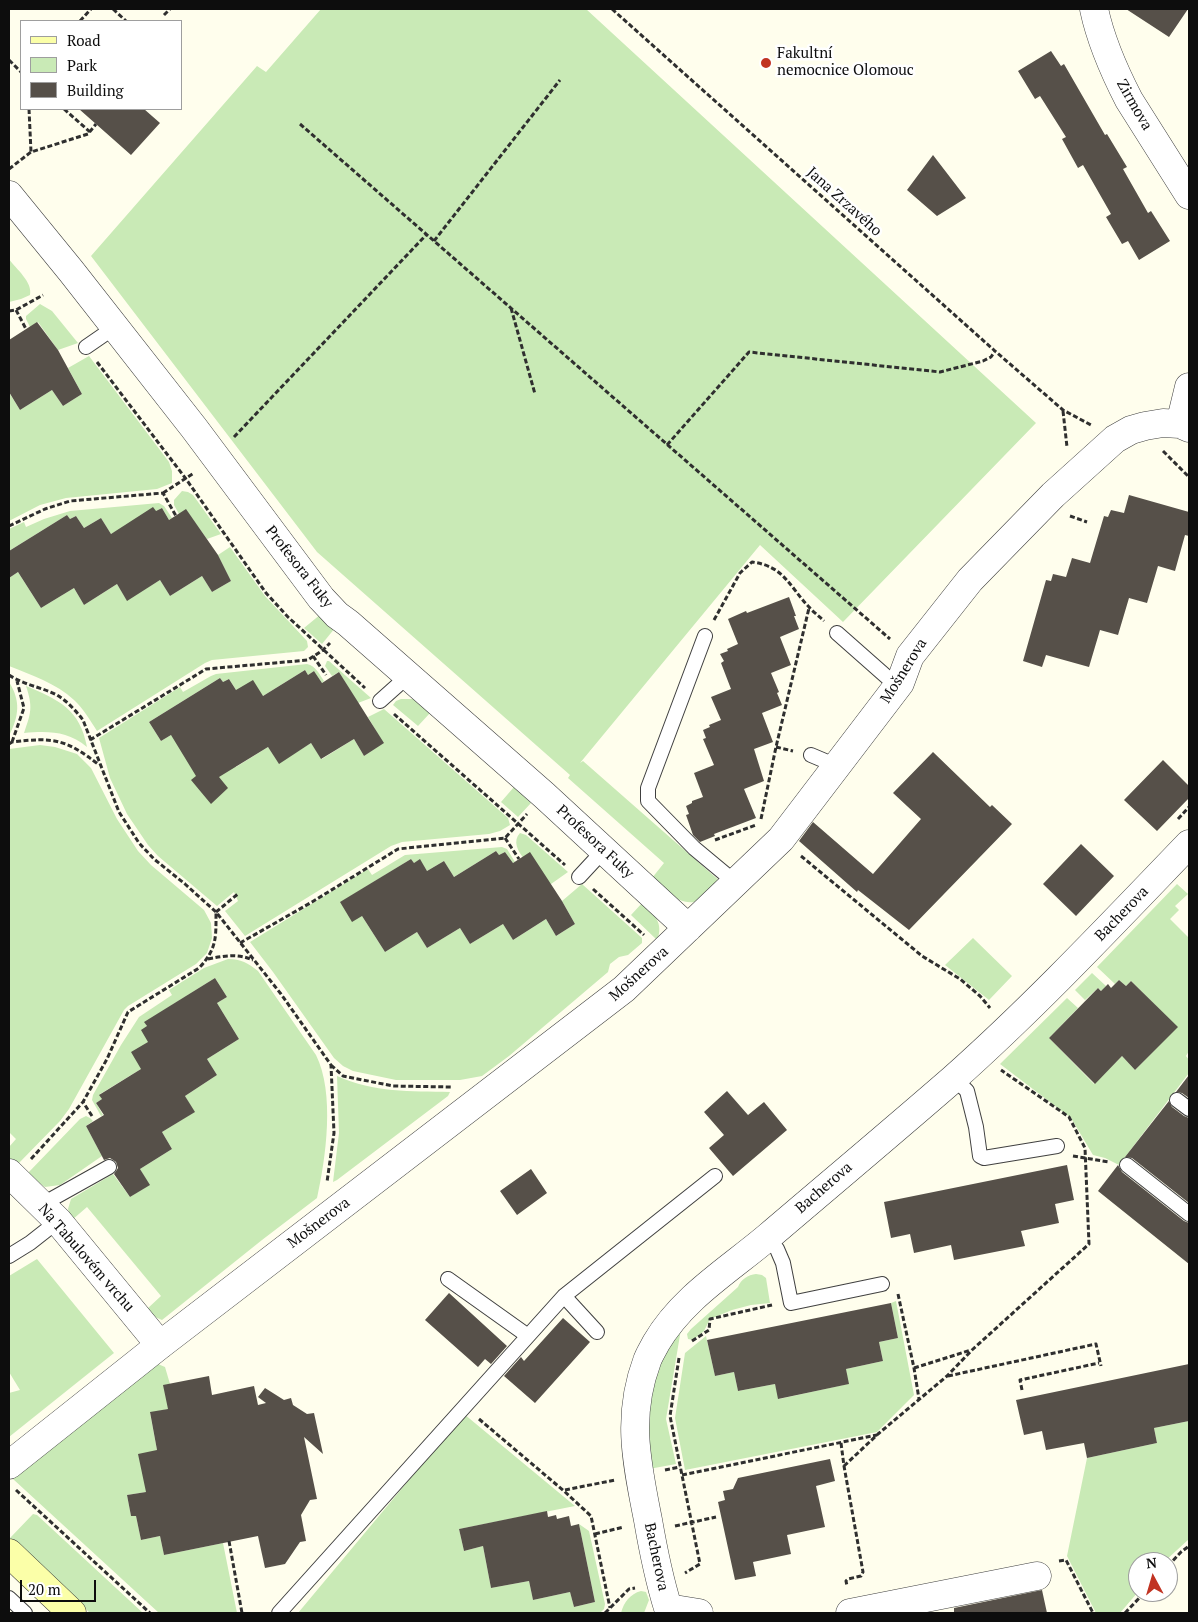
<!DOCTYPE html>
<html>
<head>
<meta charset="utf-8">
<style>
	body { margin:0 }
	#map { position:relative; width:1198px; height:1622px; overflow:hidden; background:#fffeed; font-family:"PT Serif",serif }
	canvas { display:block }
	.frame { position:absolute; inset:0; border:10px solid #0d0d0d; pointer-events:none }
	.legend { position:absolute; left:20px; top:20px; width:162px; height:90px; box-sizing:border-box; background:#fff; border:1px solid #9e9e9e; margin:0; padding:6px 9px; list-style:none; font-size:15px; color:#0d0d0d }
	.legend li { display:flex; align-items:center; gap:10px; height:25px }
	.legend b { width:25px; border:1px solid #9e9e9e }
	.north { position:absolute; left:1128px; top:1552px; width:50px; height:50px; box-sizing:border-box; background:#fff; border:1px solid #9e9e9e; border-radius:50%; rotate:354deg; font-size:14px; font-weight:700; line-height:20px; text-align:center; color:#0d0d0d }
	.north::after { content:''; display:block; margin:auto; width:18px; height:22px; background:#c13322; clip-path:polygon(50% 0,100% 100%,50% 72%,0 100%) }
	.scale { position:absolute; left:20px; top:1580px; width:76px; height:22px; box-sizing:border-box; border:2px solid #0d0d0d; border-top:0; padding-left:6px; font-size:15px; line-height:18px; white-space:nowrap; color:#0d0d0d; -webkit-text-stroke:4px #fff; paint-order:stroke }
</style>
</head>
<body>
<div id="map">
<canvas width="1198" height="1622"></canvas>
<div class="frame"></div>
<ul class="legend">
<li><b style="height:6px;background:#fbffa8"></b>Road</li>
<li><b style="height:14px;background:#c9eab6"></b>Park</li>
<li><b style="height:14px;background:#565049"></b>Building</li>
</ul>
<div class="north">N</div>
<div class="scale">20 m</div>
</div>
<script>
const context = document.querySelector('canvas').getContext('2d');
context.lineJoin = 'round';
function paint(path, color) { context.fillStyle = color; context.fill(path, 'evenodd'); }
function strokePath(path, color, width, dash) { context.strokeStyle = color; context.lineWidth = width; context.lineCap = dash ? 'butt' : 'round'; context.setLineDash(dash || []); context.stroke(path); }
function drawText(font, color, halo, rows, align = 'center') {
  context.font = font + ' "PT Serif",serif'; context.lineWidth = 5; context.setLineDash([]); context.textBaseline = 'middle'; context.strokeStyle = halo; context.fillStyle = color; for (const [text, x, y, turn = 0] of rows) {
    context.save(); context.translate(x, y); context.rotate((+turn || 0) * Math.PI / 180); context.textAlign = isNaN(turn) ? turn : align; if (halo) context.strokeText(text, 0, 0); context.fillText(text, 0, 0); context.restore();
  }
}
const green = new Path2D(`
	M321 9H586L1036 423 843 622 760 545 580 763 583 761 722 883C715 889 708 897 700 900 681 909 664 889 652 878L664 863 568 778 570 775 317 552 91 256 257 66 266 72Z
	M9 259C16 269 33 282 30 295L21 299 9 302Z
	M40 304 52 311 78 343 58 350 38 322 30 327 26 319V316Z
	M89 356 169 462 172 471V483L157 489 66 498 40 505 9 521V395L10 394 20 410 52 390 63 406 82 394 68 368Z
	M182 491 188 492 193 495 221 534 207 539 186 510 179 514 174 505V500Z
	M159 503 164 506 172 518 169 520 162 508 111 534 101 518 84 528 76 516 70 519 67 515 9 551V529L24 522 26 527 44 519 70 511Z
	M230 547 265 596 307 641 308 647 304 651 212 660 205 663 97 731C90 720 83 708 74 700 56 683 31 675 9 666V578L18 572 41 608 74 588 84 605 117 584 127 600 160 580 170 596 202 576 212 592 231 581 218 555Z
	M321 614 335 628 322 644 304 628Z
	M327 661H329L371 698 358 703 339 672 332 676 325 666Z
	M307 664C316 666 319 674 324 681L322 683 314 671 308 675 305 670 263 696 236 690 229 679 223 682 220 678 149 722 161 741 171 735 226 751 236 767 268 747 279 763 311 743 322 759 354 739 364 756 383 743 368 717 384 709 508 818 510 825 500 831 489 834 402 842 391 846 245 936 225 911 238 901 234 892 217 906 158 856 148 845 127 814 110 778 99 738 180 687 183 692 211 676 216 674Z
	M9 682C21 701 19 716 9 736Z
	M26 686C59 700 80 709 87 747 67 731 49 731 24 733 31 713 33 707 26 686Z
	M401 699H413L430 713 418 726 393 705 396 701Z
	M40 745 55 747 77 754 91 768 117 819 138 851 151 865 204 910 211 923 212 938 207 953 196 964 128 1006 124 1010 69 1109 60 1121 18 1164 9 1158V1147L16 1139 9 1132V749Z
	M514 787 531 803 518 817 501 802Z
	M520 833 526 835 568 872 551 884C539 873 505 849 520 833Z
	M502 847 507 849 515 862 513 863 505 852 499 855 496 851 454 877 444 861 427 871 420 860 414 863 411 859 341 902 362 916 385 952 417 932 427 948 460 928 470 944 503 924 513 940 546 919 556 936 575 924 562 901 582 884 642 938V943L628 955 619 957 610 964 608 972 509 1056 482 1076 460 1080H396L353 1071 343 1066 334 1058 273 972 250 942 368 869 372 875 405 855Z
	M1177 884 1188 894 1175 906 1179 910 1170 919 1189 938V1051L1186 1056 1189 1060V1073L1119 1165 1105 1158 1093 1155 1071 1118 1000 1064 1067 998 1078 1008 1049 1038 1094 1084 1122 1056 1135 1070 1177 1027 1131 981 1126 986 1119 980 1115 984 1097 967Z
	M643 902C654 913 664 924 657 940L631 915Z
	M973 938 1012 976 989 1000 945 965Z
	M228 959C241 959 248 963 258 971L316 1055C335 1093 326 1158 317 1198L262 1240 162 1320 155 1317 147 1309 161 1296 87 1207 72 1220 68 1209 71 1199 113 1174 130 1197 149 1185 140 1169 172 1149 162 1132 194 1112 185 1096 217 1075 207 1059 239 1039 217 1003 227 997 215 978 145 1022C153 1036 145 1054 141 1069L100 1094 102 1099 96 1103 103 1115 101 1116 92 1100 93 1095 121 1045 139 1017 172 995 169 990 204 968Z
	M1092 973 1106 986 1102 991 1098 988 1085 1000 1075 990Z
	M337 1076C375 1093 410 1091 450 1092L448 1096 337 1180 333 1182 339 1133Z
	M86 1116 90 1118 93 1121 86 1126 102 1156 60 1185 45 1187 27 1174 80 1119Z
	M37 1259 114 1353 9 1437V1393L20 1390 9 1372V1276Z
	M756 1274 762 1275 766 1278 770 1303 751 1305 732 1310 710 1319 704 1331 693 1340 688 1339 687 1334 691 1329 738 1287C741 1279 748 1275 756 1274Z
	M896 1301 914 1395 877 1432 685 1470 675 1418 685 1353 706 1336 715 1376 734 1372 738 1391 775 1384 779 1399 848 1384 846 1369 883 1361 879 1342 898 1338 891 1303Z
	M681 1329 666 1419 676 1464 649 1469 645 1437 654 1376 666 1349Z
	M158 1364 165 1367 170 1384 168 1409 150 1413 157 1450 146 1492 127 1495 131 1516H136L141 1540 160 1536 164 1555 223 1543 237 1613H159L13 1479 137 1379Z
	M464 1414 575 1506 459 1529 464 1551 483 1546 491 1588 529 1581 533 1600 570 1592 574 1607 595 1602 579 1524 589 1531 605 1604 604 1609 600 1613H298Z
	M1189 1421V1539L1164 1562H1138V1592L1120 1613H1096L1067 1556 1087 1458 1157 1443 1154 1428Z
	M33 1514 37 1515 143 1613H90L10 1538Z
	M641 1591 646 1592 649 1600 644 1613H621C624 1602 630 1594 641 1591Z`);
const building = new Path2D(`
	M1126 9H1188L1169 37Z
	M1051 51 1061 66 1064 64 1105 135 1107 134 1127 167 1123 169 1148 213 1151 211 1170 241 1139 260 1128 241 1122 244 1106 217 1111 214 1083 165 1078 168 1062 139 1066 137 1040 96 1035 99 1018 71Z
	M79 109H144L160 123 131 155Z
	M933 155 966 198 937 216 907 190Z
	M37 322 58 350 82 394 63 406 52 390 20 410 9 392V340Z
	M1129 495 1189 512V536L1185 535 1175 571 1158 566 1147 603 1129 598 1118 635 1100 630 1089 667 1046 655 1042 667 1023 661 1046 580 1051 581 1053 574 1066 577 1072 558 1090 563 1104 516 1108 517 1111 510 1124 513Z
	M153 507 156 511 162 508 169 520 186 509 218 555 231 581 212 592 202 576 170 596 160 580 127 601 117 584 84 605 74 588 41 608 18 572 9 578V551L67 515 70 519 76 516 84 528 101 518 111 534Z
	M789 597 796 616H794L799 629 780 637 791 665 771 673 779 692 777 693 782 705 762 713 773 742 754 749 764 781 744 789 756 818 714 834 715 836 700 842 693 835 686 815 689 814 686 806 692 803V801L703 797 694 773 714 765 703 739 706 738 703 730 710 727 709 725 721 720 711 697 731 689 721 663 724 661 720 654 728 651 727 649 738 644 728 619 746 611 747 613Z
	M305 670 308 675 314 671 322 683 339 672 384 743 364 756 354 739 321 759 311 743 279 764 268 747 219 777 228 788 211 804 191 780 196 776 171 735 161 741 149 722 220 678 223 682 229 679 236 690 253 680 263 696Z
	M933 752 990 807 992 805 1012 824 909 930 858 890 857 892 799 841 813 822 873 874 921 819 893 793Z
	M1163 760 1189 786V798L1157 831 1124 800Z
	M1081 844 1114 876 1076 916 1043 884Z
	M496 851 499 855 505 852 513 863 530 852 562 901 575 924 556 936 546 919 513 940 503 924 470 944 460 928 427 948 417 932 385 952 362 916 352 922 340 902 411 859 414 863 420 859 427 871 444 861 454 877Z
	M215 978 227 997 217 1003 239 1039 207 1059 217 1075 185 1096 195 1112 162 1132 172 1149 140 1169 150 1185 130 1197 114 1174 118 1168 116 1162 110 1158 104 1160 86 1126 104 1115 96 1103 102 1099 99 1095 141 1069 131 1052 148 1042 141 1030 147 1026 144 1022Z
	M1119 980 1126 986 1131 981 1178 1027 1135 1070 1122 1056 1095 1084 1049 1038 1098 988 1101 991 1108 984 1111 988Z
	M1189 1075V1098L1182 1093 1176 1092Z
	M727 1091 748 1115 764 1102 787 1130 733 1176 709 1148 724 1135 704 1112Z
	M1169 1101 1172 1107 1184 1116 1189 1118V1203L1132 1158 1125 1157Z
	M1067 1165 1074 1200 1055 1204 1059 1223 1021 1231 1025 1246 954 1260 951 1245 914 1253 910 1234 891 1238 884 1202Z
	M1118 1165 1122 1172 1184 1221 1189 1223V1264L1098 1191Z
	M531 1169 547 1193 517 1215 500 1191Z
	M449 1293 507 1346 491 1364 485 1359 478 1367 425 1320Z
	M891 1303 898 1338 879 1342 883 1361 846 1369 849 1384 778 1399 775 1384 738 1391 734 1372 715 1376 707 1340Z
	M563 1318 590 1342 535 1403 504 1376 521 1357 524 1361Z
	M1189 1364V1421L1154 1428 1157 1443 1087 1458 1084 1443 1046 1450 1042 1431 1024 1435 1016 1400Z
	M209 1376 212 1395 254 1386 258 1405 266 1403 258 1397 265 1388 284 1400 291 1398 293 1405 307 1414 314 1413 323 1454 304 1437 317 1499 310 1500 301 1515 306 1541 300 1542 285 1564 265 1568 258 1536 164 1555 160 1536 141 1540 136 1516H131L127 1495 146 1492 138 1454 157 1450 150 1412 168 1409 163 1385Z
	M830 1459 835 1481 816 1486 825 1527 787 1535 791 1554 753 1562 756 1576 735 1580 718 1502 725 1500 723 1491 733 1489 738 1478Z
	M547 1511 548 1517 556 1515 557 1519 569 1516 571 1526 579 1524 595 1602 574 1607 570 1592 533 1600 529 1581 491 1588 483 1546 464 1551 459 1529Z
	M1042 1590 1047 1613H954V1608Z`);
const path = new Path2D(`
	M113 9 126 21
	M612 9 995 351 1063 410 1091 425
	M164 15 170 9
	M80 21 91 9
	M9 60 21 72
	M29 109 31 152
	M64 109 90 132
	M300 124 890 639
	M9 169 31 152 88 134 96 124
	M434 241 560 80
	M511 308 535 394
	M16 310 26 329
	M9 311 16 310 43 295
	M97 362 186 479 266 593 288 617 365 688
	M1063 411 1067 447
	M234 437 427 234
	M667 445 749 352 940 372 983 361 991 357 995 351
	M1163 451 1189 477
	M163 493 194 473
	M1070 516 1087 522
	M9 526 45 509 70 501 163 493 176 516
	M714 620 740 573 752 562C784 566 789 586 809 607 813 612 819 616 824 621
	M313 656 326 675
	M9 675C24 685 41 687 57 695 67 701 76 711 83 720L119 812 139 843 154 859 185 884 216 912 281 994 331 1065 334 1133 327 1182
	M394 714 565 865
	M90 740 206 669 308 660 323 650 330 643
	M12 742 24 708 17 681
	M9 744 12 742C54 737 66 739 99 765
	M776 747 793 751
	M761 819 776 747 809 608
	M1178 819 1189 807
	M505 838 519 859
	M715 840 756 825
	M801 856 922 956 960 979 980 996 990 1008
	M593 889 644 935
	M216 912 239 893
	M240 943 312 902 398 849 505 838 527 814
	M208 959C224 956 237 953 253 960
	M331 1065 343 1076 393 1086 453 1087
	M92 1116 83 1102 107 1059 128 1012 199 968C217 949 216 937 216 913
	M1073 1156 1109 1162
	M31 1159 83 1102
	M898 1294 914 1368 919 1399
	M692 1341 709 1330 710 1319 772 1305
	M679 1358 670 1416 700 1564 685 1573
	M914 1368 971 1350
	M948 1376 1096 1344 1101 1366
	M1022 1390 1020 1380 1099 1363
	M479 1419 564 1491 591 1516 610 1608
	M841 1443 844 1466 863 1572 861 1576 848 1579 846 1581 847 1586
	M844 1466 878 1434 947 1376 972 1350 1089 1244 1085 1148 1069 1117 1001 1070
	M665 1470 680 1467
	M682 1475 877 1435
	M16 1490 150 1613
	M565 1490 615 1480
	M675 1526 716 1517
	M595 1534 624 1527
	M229 1541 242 1613
	M1059 1561 1066 1560 1093 1613
	M1168 1566 1181 1552 1189 1546
	M605 1613 629 1589 635 1588
	M1125 1613 1145 1592`);
const lane = new Path2D(`
	M86 347 115 327
	M837 633 897 686
	M705 636 648 788V801L694 848 736 883
	M380 701 408 676
	M811 755 837 766
	M579 877 604 850
	M954 1078 967 1091 976 1127 980 1156 984 1158 1057 1146
	M1177 1100 1189 1109
	M1127 1165 1189 1214
	M41 1205 109 1167
	M766 1238 777 1249 783 1263 791 1303 882 1284
	M9 1256 30 1243 58 1221
	M448 1279 528 1336
	M564 1296 597 1332
	M9 1598 25 1613
	M279 1613 564 1296 715 1176`);
const street = new Path2D(`
	M1094 9C1101 42 1114 71 1129 100L1189 195
	M9 195 71 271 194 428 321 598 337 615 348 623 544 795 688 928
	M1180 424 1189 387
	M9 1173 58 1221 160 1345
	M9 1465 160 1345 624 989 781 839 900 683 910 656 970 580 1053 495 1115 439 1131 430 1145 426 1163 423 1180 424 1189 428
	M668 1608C659 1579 653 1549 648 1520 637 1464 626 1417 647 1361 649 1355 653 1349 656 1343 683 1297 729 1270 769 1236 830 1184 892 1132 953 1079 1036 1005 1112 924 1189 844
	M668 1608 699 1613
	M850 1613 1037 1576`);
const secondary = new Path2D(`
	M9 1553 72 1613`);
const markers = [
	[766,63,6,"#c13322"]
];
const poiNames = [
	["Fakultní",777,54],
	["nemocnice Olomouc",777,71]
];
const streetNames = [
	["Zirmova",1134,105,60],
	["Jana Zrzavého",844,202,42],
	["Profesora Fuky",299,567,52],
	["Mošnerova",904,671,-58],
	["Profesora Fuky",595,842,43],
	["Bacherova",1122,914,-46],
	["Mošnerova",639,974,-42],
	["Bacherova",824,1188,-41],
	["Mošnerova",319,1223,-37],
	["Na Tabulovém vrchu",86,1258,49],
	["Bacherova",656,1557,78]
];
paint(green, '#c9eab6');
paint(building, '#565049');
strokePath(lane, '#404040', 16);
strokePath(street, '#404040', 29);
strokePath(secondary, '#2f2f2f', 29);
strokePath(path, '#2f2f2f', 3, [5, 2.5]);
strokePath(lane, '#fff', 14);
strokePath(street, '#fff', 28);
strokePath(secondary, '#fbffa8', 28);
for (const [x, y, r, color] of markers) { const dot = new Path2D(); dot.arc(x, y, r, 0, 2 * Math.PI); context.fillStyle = color; context.fill(dot); strokePath(dot, '#fff', 2); }
drawText('15px', '#0d0d0d', '#fff', poiNames, 'left');
drawText('15px', '#0d0d0d', '#fff', streetNames);
</script>
</body>
</html>
